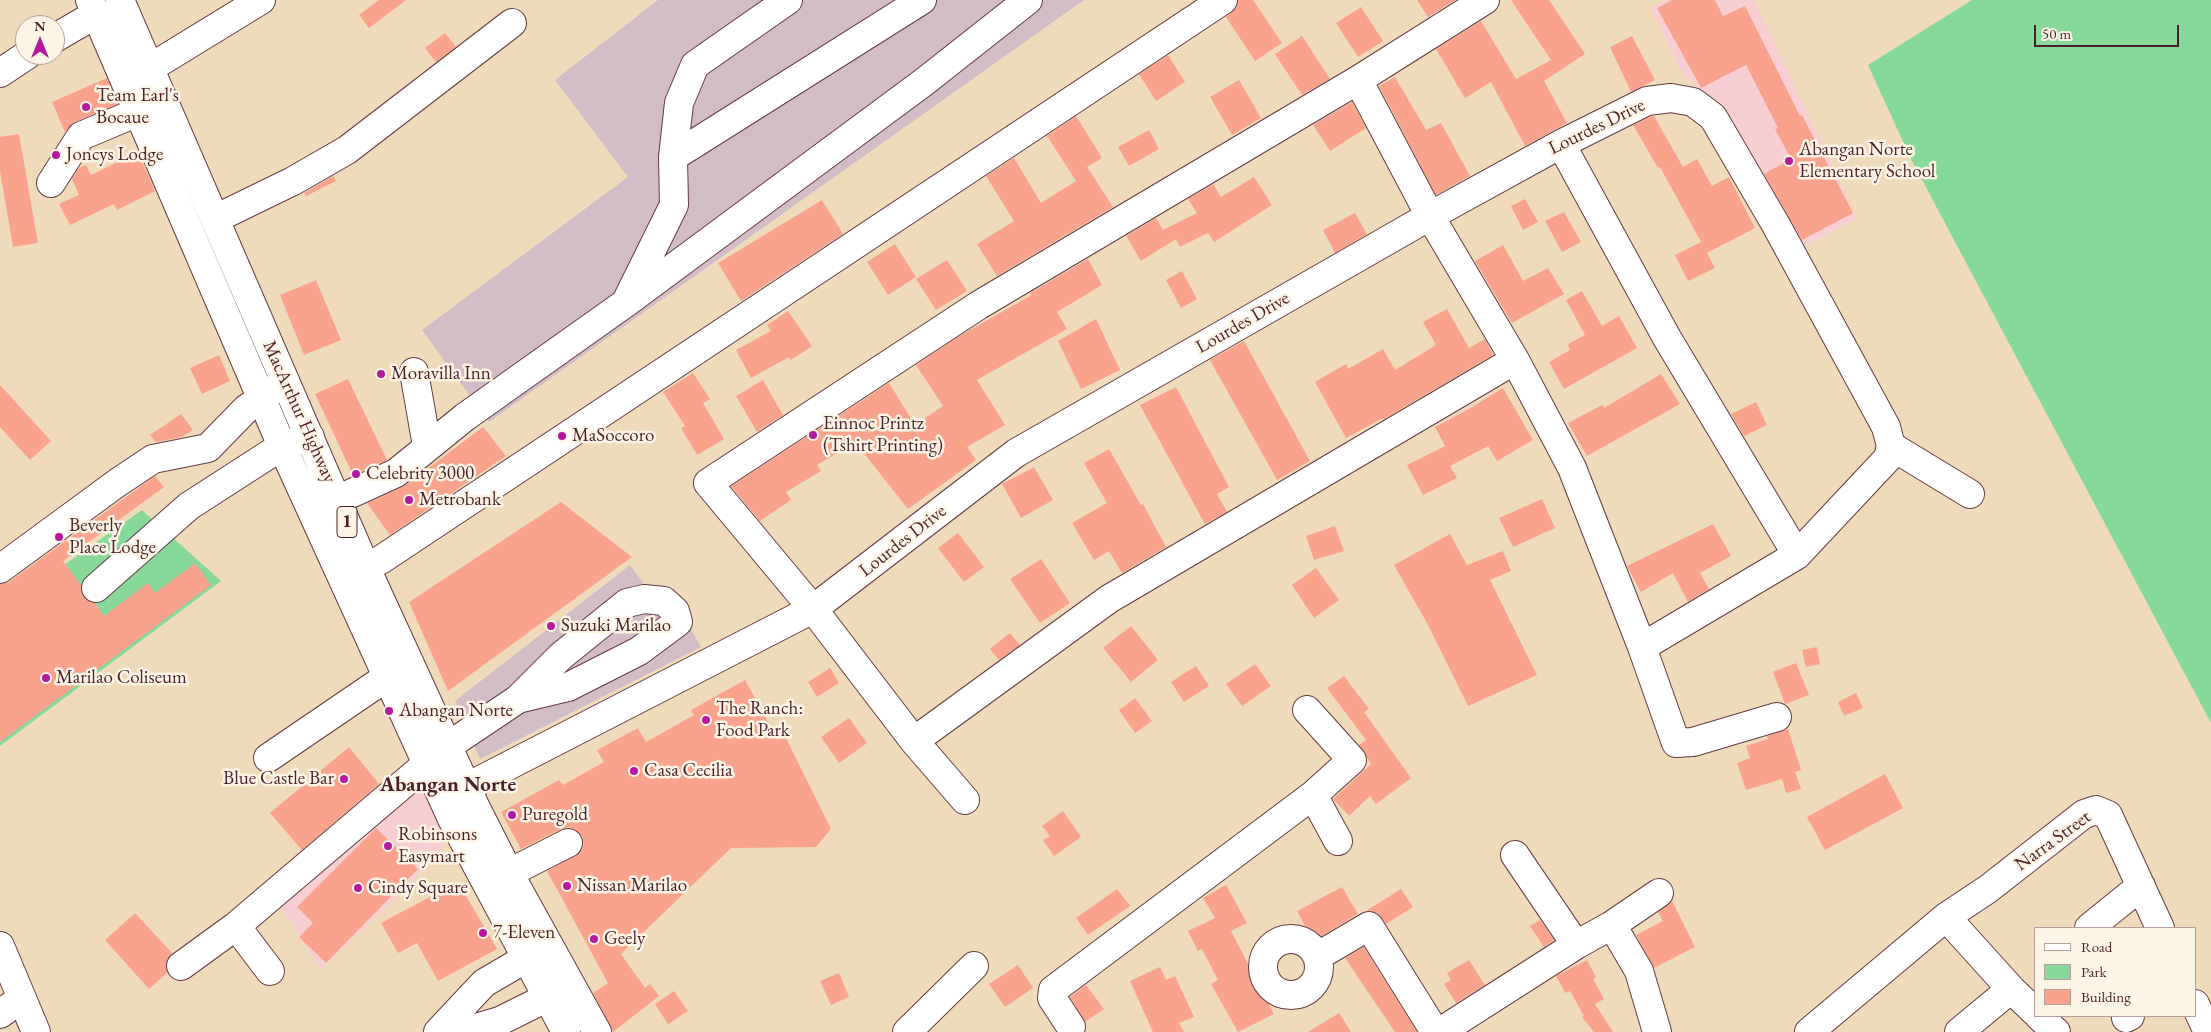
<!DOCTYPE html>
<html>
<head>
<meta charset="utf-8">
<style>
	body { margin:0 }
	#map { position:relative; width:2211px; height:1032px; overflow:hidden; background:#efdbba; font-family:"EB Garamond",serif }
	canvas { display:block }
	.legend { position:absolute; left:2034px; top:927px; width:162px; height:90px; box-sizing:border-box; background:#fcf5e5; border:1px solid #b59f9b; margin:0; padding:6px 9px; list-style:none; font-size:15px; color:#4a1f2b }
	.legend li { display:flex; align-items:center; gap:10px; height:25px }
	.legend b { width:25px; border:1px solid #b59f9b }
	.north { position:absolute; left:15px; top:15px; width:50px; height:50px; box-sizing:border-box; background:#fcf5e5; border:1px solid #b59f9b; border-radius:50%; rotate:0deg; font-size:14px; font-weight:700; line-height:20px; text-align:center; color:#4a1f2b }
	.north::after { content:''; display:block; margin:auto; width:18px; height:22px; background:#b5179e; clip-path:polygon(50% 0,100% 100%,50% 72%,0 100%) }
	.scale { position:absolute; left:2034px; top:25px; width:145px; height:22px; box-sizing:border-box; border:2px solid #4a1f2b; border-top:0; padding-left:6px; font-size:15px; line-height:18px; white-space:nowrap; color:#4a1f2b; -webkit-text-stroke:4px #fcf5e5; paint-order:stroke }
</style>
</head>
<body>
<div id="map">
<canvas width="2211" height="1032"></canvas>
<ul class="legend">
<li><b style="height:6px;background:#fff"></b>Road</li>
<li><b style="height:14px;background:#87d99a"></b>Park</li>
<li><b style="height:14px;background:#f9a38d"></b>Building</li>
</ul>
<div class="north">N</div>
<div class="scale">50 m</div>
</div>
<script>
const context = document.querySelector('canvas').getContext('2d');
context.lineJoin = 'round';
function paint(path, color) { context.fillStyle = color; context.fill(path, 'evenodd'); }
function strokePath(path, color, width, dash) { context.strokeStyle = color; context.lineWidth = width; context.lineCap = dash ? 'butt' : 'round'; context.setLineDash(dash || []); context.stroke(path); }
function drawText(font, color, halo, rows, align = 'center') {
  context.font = font + ' "EB Garamond",serif'; context.lineWidth = 5; context.setLineDash([]); context.textBaseline = 'middle'; context.strokeStyle = halo; context.fillStyle = color; for (const [text, x, y, turn = 0] of rows) {
    context.save(); context.translate(x, y); context.rotate((+turn || 0) * Math.PI / 180); context.textAlign = isNaN(turn) ? turn : align; if (halo) context.strokeText(text, 0, 0); context.fillText(text, 0, 0); context.restore();
  }
}
const built = new Path2D(`
	M1666 0H1754L1857 218 1796 250 1719 103 1683 75 1651 8Z
	M422 787 451 837 403 891 321 969 281 906Z`);
const industrial = new Path2D(`
	M658 0H1084L489 422 422 330 628 177 555 80Z
	M630 565 652 595 672 597 701 647 480 759 455 701Z`);
const green = new Path2D(`
	M1972 0H2211V723L1912 161 1868 65Z
	M142 510 221 581 0 746V610Z`);
const building = new Path2D(`
	M379 0H406L369 28 359 15Z
	M1238 0H1253L1282 43 1255 61 1226 17 1237 7Z
	M1417 0H1456L1428 17Z
	M1511 0H1549L1585 54 1544 81 1567 123 1525 146 1491 82 1465 98 1436 49 1481 21 1516 79 1551 60Z
	M1672 0H1715L1723 16 1745 6 1800 116 1802 115 1853 213 1802 240 1764 174 1791 159 1775 129 1778 128 1746 65 1701 88 1657 8Z
	M1361 7 1383 41 1358 57 1336 23Z
	M445 33 456 47 436 62 425 48Z
	M1302 36 1330 79 1302 95 1275 54Z
	M1632 36 1655 80 1631 92 1610 47Z
	M1168 55 1185 82 1156 101 1139 74Z
	M1395 77 1426 130 1441 123 1470 176 1436 195 1379 86Z
	M107 78 118 104 75 122 65 132 52 102Z
	M1239 80 1261 118 1232 135 1210 97Z
	M1352 102 1366 128 1330 151 1313 125Z
	M1076 116 1102 158 1087 167 1113 207 997 276 977 244 1014 221 986 176 1014 158 1041 203 1076 181 1047 136Z
	M1652 116H1654L1683 167 1697 159 1712 186 1729 177 1755 228 1707 253 1715 268 1688 281 1675 255 1701 242 1660 167 1658 168 1633 125Z
	M1149 130 1159 149 1129 166 1118 147Z
	M19 134 38 243 13 247 0 171V137Z
	M138 152 155 191 117 210 114 204 70 225 59 204 79 195 72 179 79 168 86 165 91 175Z
	M333 176 336 181 306 196 304 193Z
	M1254 177 1272 205 1214 242 1208 233 1180 247 1176 239 1141 261 1126 236 1156 218 1163 230 1197 213 1188 199 1213 184 1221 197Z
	M1525 199 1538 222 1523 230 1511 206Z
	M822 200 843 234 741 301 718 263Z
	M1564 212 1581 242 1562 252 1545 221Z
	M1355 213 1367 234 1335 253 1323 230Z
	M895 244 916 277 888 295 867 262Z
	M1503 245 1523 281 1548 268 1564 294 1512 323 1475 261Z
	M1088 259 1102 285 1057 312 1067 329 977 380 1005 425 967 447 976 460 908 509 855 442 817 465 821 471 786 492 791 500 760 521 731 486 889 383 915 425 943 406 916 365 961 335 1032 295 1030 293Z
	M947 260 967 291 936 310 916 279Z
	M1182 271 1197 299 1181 308 1166 280Z
	M316 280 341 340 304 355 280 295Z
	M1582 291 1602 326 1619 316 1637 348 1564 389 1549 362 1570 350 1568 344 1585 335 1566 300Z
	M1447 309 1469 348 1485 339 1493 355 1384 419 1383 418 1346 438 1315 382 1346 364 1348 369 1383 349 1395 370 1436 345 1423 322Z
	M788 311 812 346 791 360 789 357 751 378 736 350 771 331 767 325Z
	M1096 319 1120 370 1081 389 1058 341Z
	M1244 341 1310 461 1277 480 1210 360Z
	M219 355 230 381 202 394 190 368Z
	M693 373 710 399 703 403 724 439 697 455 681 428 685 426 663 392Z
	M1661 374 1680 404 1587 456 1568 423 1602 405 1604 408Z
	M348 379 387 460 353 475 315 394Z
	M763 380 783 415 757 432 736 396Z
	M0 385 51 441 30 460 0 427Z
	M1176 387 1229 487 1217 494 1227 512 1205 524 1140 405Z
	M1503 388 1533 440 1497 461 1488 446 1450 466 1457 478 1423 495 1407 465 1445 446 1435 427 1467 410Z
	M1756 402 1767 425 1744 436 1731 414Z
	M181 414 193 430 182 437 156 442 150 435Z
	M483 427 506 456 390 535 367 503 406 485Z
	M1109 449 1141 505 1143 504 1166 547 1122 573 1109 551 1094 560 1072 523 1107 503 1084 463Z
	M1034 467 1053 500 1021 518 1002 484Z
	M155 476 164 487 63 561 81 585V592L84 598 95 603 104 616 148 583 155 593 195 563 211 585 0 742V584L9 582Z
	M1542 499 1555 528 1513 547 1499 518Z
	M561 502 632 557 448 691 409 602Z
	M1713 524 1731 556 1700 573 1709 589 1688 602 1673 573 1641 592 1627 566Z
	M1335 526 1344 551 1314 560 1306 536Z
	M958 533 984 567 964 582 938 548Z
	M1450 534 1467 565 1503 551 1511 571 1490 580 1537 675 1468 706 1427 623 1394 565Z
	M1041 559 1070 603 1040 623 1010 579Z
	M1316 568 1339 600 1314 618 1292 585Z
	M1131 626 1158 660 1131 682 1103 648Z
	M1010 633 1020 645 999 660 990 649Z
	M1817 647 1820 664 1806 667 1802 650Z
	M1796 663 1809 695 1785 704 1773 672Z
	M1255 664 1271 686 1242 706 1226 684Z
	M1196 666 1209 686 1184 702 1171 682Z
	M830 668 839 683 817 697 808 682Z
	M1344 676 1369 709 1364 712 1411 778 1376 804 1370 796 1349 816 1333 799 1371 764 1359 745 1366 740 1327 688Z
	M745 680 778 740 785 736 831 829 816 847 731 848 621 954 645 988 650 984 659 996 613 1032 593 993 608 983 547 871 581 852 584 844 582 836 576 830 569 827 561 829 521 849 501 812 559 780 563 785 604 762 597 750 638 728 646 742 694 715 691 710Z
	M1856 693 1863 708 1844 716 1838 702Z
	M1135 698 1152 721 1135 733 1119 710Z
	M849 718 867 743 839 763 821 737Z
	M1788 729 1801 770 1795 772 1801 789 1786 793 1782 779 1746 790 1737 763 1750 758 1746 746 1768 739 1767 736Z
	M349 747 379 784 302 850 270 813Z
	M1885 774 1903 808 1825 850 1807 817Z
	M1063 811 1081 837 1054 856 1043 840 1050 836 1042 826Z
	M376 828 418 869 326 963 299 937 313 923 297 907Z
	M458 882 497 949 438 981 417 943 398 953 381 923Z
	M1226 885 1247 923 1231 931 1274 1014 1238 1032 1211 984 1218 980 1202 949 1198 951 1188 931 1215 918 1203 898Z
	M1342 887 1358 914 1313 941 1297 911Z
	M1117 889 1130 906 1088 935 1076 918Z
	M1401 889 1413 907 1386 924 1377 913 1366 911Z
	M1672 901 1695 947 1654 968 1636 935 1663 921 1658 912Z
	M135 913 172 953 167 960V973L149 989 105 940Z
	M1540 920 1554 940 1544 947 1530 926Z
	M1364 947 1417 1032H1395L1345 958Z
	M1469 960 1485 985 1456 1003 1444 984 1451 980 1447 973Z
	M1587 960 1596 977 1593 979 1604 999 1595 1004 1613 1032H1594L1582 1017 1584 1016 1570 991 1565 993 1556 976Z
	M1018 965 1033 988 1005 1007 989 984Z
	M1160 967 1166 980 1175 976 1194 1017 1179 1023 1184 1032H1153L1130 981Z
	M839 973 849 997 831 1005 820 981Z
	M1086 985 1104 1009 1085 1022 1070 997Z
	M674 991 688 1011 668 1024 655 1004Z
	M1339 1013 1351 1032H1308Z`);
const minor = new Path2D(`
	M55 38 96 14
	M150 68 261 0
	M0 73 27 55
	M1358 80 1485 0
	M1561 144 1667 338 1797 555
	M673 157 922 0
	M51 183 81 136 138 112
	M215 219 293 181 347 150 512 23
	M628 298 674 205 673 157 679 103 695 65 788 0
	M414 372 427 446
	M1891 446 1970 494
	M315 510 396 473 465 417 627 302 924 82 1028 0
	M366 568 382 559 1223 0
	M0 569 117 483 153 459 208 448 246 409 285 381
	M96 588 189 506 282 446 310 437
	M1642 647 1797 555 1888 458 1891 446
	M1307 710 1352 760 1313 795
	M914 741 1109 599 1515 360 1572 468 1642 647 1676 743 1693 742 1777 717
	M268 758 387 677
	M467 787 813 609 1016 453 1430 216 1561 144 1647 101 1671 98 1693 102 1713 117 1776 225 1886 427 1891 446
	M965 800 914 741 813 609 708 483 979 305 1358 80 1430 216 1515 360
	M509 873 568 843
	M1946 917 2011 989 2035 1012
	M1612 925 1659 893
	M236 926 270 971
	M2089 928 2141 886
	M1263 967a28 28 0 1 1 56 0a28 28 0 1 1-56 0Z
	M1576 945 1612 925 1639 971 1657 1032
	M0 946 36 1032
	M1318 956 1369 926 1435 1032
	M181 966 236 926 448 746 518 699 561 656 627 603 644 599 664 601 675 611 678 622 639 651 568 687 518 699
	M2195 1004 2208 1032
	M0 1014 22 998
	M2039 1016 2056 1032
	M2126 1018 2130 1016
	M1071 1027 1052 998 1053 990 1313 795 1338 841
	M438 1032 484 983 525 959
	M463 1032 500 1021 548 997
	M907 1032 974 966
	M1440 1032 1576 945 1515 855
	M1809 1032 1946 917 1988 889 2084 814 2096 810 2108 815 2160 928
	M1959 1032 2011 989`);
const highway = new Path2D(`
	M90 0 282 446 452 819 566 1032
	M120 0 366 568 476 808 509 873 597 1032`);
const markers = [
	[86,107,5,"#b5179e"],
	[56,155,5,"#b5179e"],
	[1789,161,5,"#b5179e"],
	[381,374,5,"#b5179e"],
	[813,435,5,"#b5179e"],
	[562,436,5,"#b5179e"],
	[356,474,5,"#b5179e"],
	[409,500,5,"#b5179e"],
	[59,537,5,"#b5179e"],
	[551,626,5,"#b5179e"],
	[46,678,5,"#b5179e"],
	[389,711,5,"#b5179e"],
	[706,720,5,"#b5179e"],
	[634,771,5,"#b5179e"],
	[344,779,5,"#b5179e"],
	[512,815,5,"#b5179e"],
	[388,846,5,"#b5179e"],
	[567,886,5,"#b5179e"],
	[358,888,5,"#b5179e"],
	[483,933,5,"#b5179e"],
	[594,939,5,"#b5179e"]
];
const shields = [
	[347,522,20]
];
const shieldNames = [
	["1",347,522]
];
const poiNames = [
	["Team Earl's",96,96],
	["Bocaue",96,118],
	["Abangan Norte",1799,150],
	["Elementary School",1799,172],
	["Joncys Lodge",66,155],
	["Moravilla Inn",391,374],
	["Einnoc Printz",823,424],
	["(Tshirt Printing)",823,446],
	["MaSoccoro",572,436],
	["Celebrity 3000",366,474],
	["Metrobank",419,500],
	["Beverly",69,526],
	["Place Lodge",69,548],
	["Suzuki Marilao",561,626],
	["Marilao Coliseum",56,678],
	["The Ranch:",716,709],
	["Food Park",716,731],
	["Abangan Norte",399,711],
	["Casa Cecilia",644,771],
	["Blue Castle Bar",334,779,"right"],
	["Puregold",522,815],
	["Robinsons",398,835],
	["Easymart",398,857],
	["Nissan Marilao",577,886],
	["Cindy Square",368,888],
	["7-Eleven",493,933],
	["Geely",604,939]
];
const streetNames = [
	["Lourdes Drive",1597,127,-26],
	["Lourdes Drive",1243,323,-30],
	["MacArthur Highway",299,412,66],
	["Lourdes Drive",903,541,-38],
	["Narra Street",2053,841,-36]
];
const quarterNames = [
	["Abangan Norte",448,785]
];
paint(built, '#f7cfd2');
paint(industrial, '#d2bdc6');
paint(green, '#87d99a');
paint(building, '#f9a38d');
strokePath(minor, '#633b40', 30);
strokePath(highway, '#633b40', 30);
strokePath(minor, '#fff', 28);
strokePath(highway, '#fff', 28);
for (const [x, y, r, color] of markers) { const dot = new Path2D(); dot.arc(x, y, r, 0, 2 * Math.PI); context.fillStyle = color; context.fill(dot); strokePath(dot, '#fcf5e5', 2); }
for (const [x, y, w] of shields) { const box = new Path2D(); box.roundRect(x - w / 2, y - 15.5, w, 31, 4); context.fillStyle = '#fcf5e5'; context.fill(box); strokePath(box, '#4a1f2b', 1); }
drawText('bold 18px', '#4a1f2b', null, shieldNames);
drawText('19px', '#4a1f2b', '#fcf5e5', poiNames, 'left');
drawText('19px', '#4a1f2b', '#fcf5e5', streetNames);
drawText('bold 21px', '#4a1f2b', '#fcf5e5', quarterNames);
</script>
</body>
</html>
